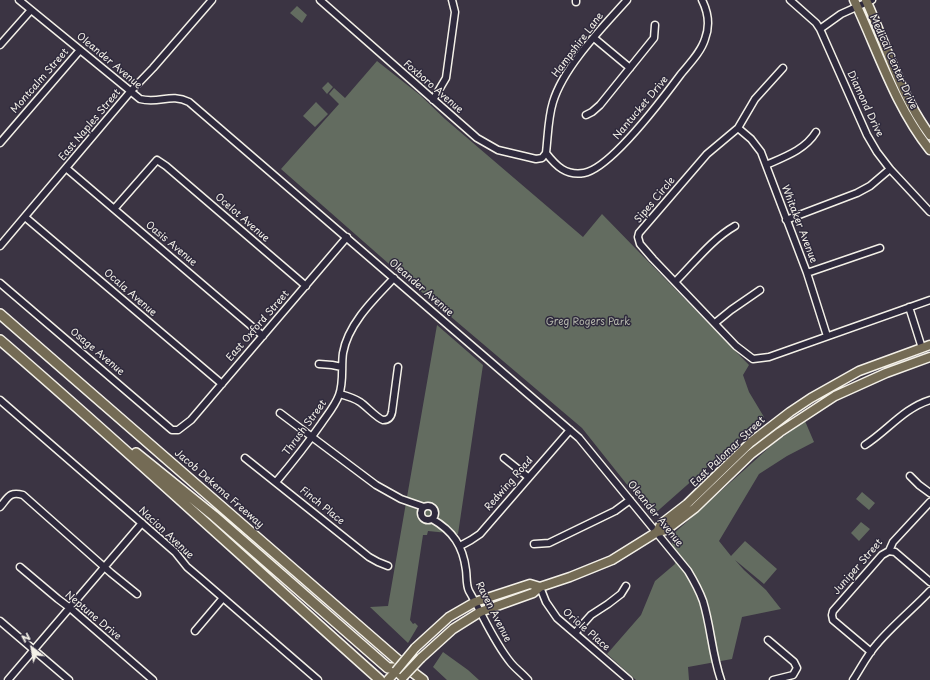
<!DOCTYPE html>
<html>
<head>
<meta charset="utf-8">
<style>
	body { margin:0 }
	#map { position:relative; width:930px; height:680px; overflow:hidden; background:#3b3443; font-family:"Playpen Sans",sans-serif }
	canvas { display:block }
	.north { position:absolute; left:12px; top:628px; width:40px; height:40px; -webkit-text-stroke:3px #2f2a3d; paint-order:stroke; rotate:329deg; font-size:11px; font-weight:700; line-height:16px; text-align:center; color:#f4f1e8 }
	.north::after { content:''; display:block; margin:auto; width:14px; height:18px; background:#f4f1e8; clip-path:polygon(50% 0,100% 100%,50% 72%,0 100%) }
</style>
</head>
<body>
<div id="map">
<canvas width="930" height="680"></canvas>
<div class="north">N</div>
</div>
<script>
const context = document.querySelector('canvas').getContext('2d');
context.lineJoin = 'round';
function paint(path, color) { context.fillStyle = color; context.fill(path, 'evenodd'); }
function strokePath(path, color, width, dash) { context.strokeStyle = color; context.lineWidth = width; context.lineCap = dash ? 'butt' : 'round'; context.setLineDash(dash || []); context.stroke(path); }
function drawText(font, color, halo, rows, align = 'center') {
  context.font = font + ' "Playpen Sans",sans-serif'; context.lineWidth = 3; context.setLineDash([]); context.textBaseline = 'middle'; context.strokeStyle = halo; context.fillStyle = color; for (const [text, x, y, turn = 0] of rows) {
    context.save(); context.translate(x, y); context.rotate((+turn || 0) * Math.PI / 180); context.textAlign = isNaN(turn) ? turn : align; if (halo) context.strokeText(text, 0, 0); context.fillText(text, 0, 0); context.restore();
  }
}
const green = new Path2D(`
	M297 6 307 15 302 23 290 13Z
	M377 61 420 95 445 119 583 237 602 214 749 365 743 375 749 392 764 417 652 516 582 428 397 271 281 169 339 104 329 94 334 88 345 98Z
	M328 82 333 87 327 94 322 88Z
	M316 102 328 114 315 127 303 116Z
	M437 325 483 365 458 534 428 531 427 535H423L410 620 413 624 415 623 418 626 408 643 370 607 388 606Z
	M805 421 814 442 787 456 759 474 719 541 731 556 745 541 777 569 764 584 735 560 744 570 766 590 781 609 742 617 732 659 688 667 689 680H636L607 654 641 615 655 581 675 564 671 536 773 444Z
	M862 492 875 503 869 510 856 499Z
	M861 522 870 529 859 541 851 533Z
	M443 652 468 670 479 680H447L433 667Z`);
const minor = new Path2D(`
	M19 0 140 99C159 104 171 93 189 102L579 438 688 571C694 581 699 590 703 601 711 627 712 655 721 680
	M320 0 477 138 498 150 536 159 542 158 546 153
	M790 0 816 23 820 29 867 135 877 152 890 169 930 212
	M576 2V0
	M820 29 841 14 872 0
	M594 38 630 68
	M0 45 31 10
	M783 68 755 99 738 128 707 154 639 233 638 237 640 244 653 259 736 346 753 359 769 357 930 300
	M433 100 446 78 455 12 452 0
	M586 115 592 112 600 105 654 38 655 25
	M738 128 751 139 761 152 807 273 827 336
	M0 143 80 50
	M546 153C556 166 566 176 584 173 611 168 664 97 681 74 690 63 701 52 705 39 710 26 708 12 702 0
	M546 153C548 136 548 118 553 102 564 66 602 28 627 0
	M766 165C784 157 805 150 816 132
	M66 168 263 336
	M114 209 157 160 166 166 306 286
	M25 217 222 384
	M786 220 857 193 870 186 890 169
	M0 246 130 92 153 68 212 0
	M807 273 880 248
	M675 282C694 263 712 239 735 226
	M0 283 172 430H178L191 420 347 237
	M909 307 922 348
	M715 323 731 310 760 290
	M319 364 332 365 342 367
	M340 394C347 396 354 398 360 402 366 406 378 419 383 420 389 420 391 417 392 412L398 367
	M0 400 175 552 187 567 200 578 318 680
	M280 413 376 485 401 499 424 507
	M865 445C887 431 904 408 930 400
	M245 458 369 557 378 562 388 566
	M504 458 528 477
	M910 476 919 485 930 493
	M276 482C292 463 307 444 321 424 327 415 335 406 339 395 344 382 341 366 343 353 348 324 374 299 394 278
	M421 513a7 7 0 1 1 14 0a7 7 0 1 1-14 0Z
	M0 507C8 498 9 491 23 495L111 573 137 594
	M432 519C453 531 463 546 466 570 467 577 466 585 469 591 483 615 493 641 511 663 516 669 523 674 528 680
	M534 544 549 543 615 511 630 500
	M460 546 471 540 480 534 570 430
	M889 551 895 552 930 582
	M20 567 58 599 70 608 153 680
	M540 587 546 602 557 618 629 680
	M0 621 69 680
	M195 631 223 598
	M575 633 591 615 608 604 621 594 626 586
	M768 640 794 662 797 668 793 675 773 680
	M871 652 833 620 832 615 833 611 882 555 889 551 893 542 930 502
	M8 680 142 523
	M853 680C861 668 867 655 877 644 892 626 913 609 930 591`);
const major = new Path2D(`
	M854 0C878 51 895 106 930 150
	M866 0C887 46 899 93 930 135
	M657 532 661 524 687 504 751 442 790 412 811 398 859 371 930 345
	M415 648 449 617 475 602 530 584 540 587
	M421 658 453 629 480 612 533 593 540 587 570 577 612 560 657 532 666 530 695 508 751 454 780 432 835 396 886 373 930 357
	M388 680 396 671`);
const highway = new Path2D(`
	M0 314 407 668 423 680
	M0 340C129 451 253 567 380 680
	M136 453 214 516 388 668H394L403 677`);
const majorBridge = new Path2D(`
	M396 671 415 648
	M403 677 421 658`);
const streetNames = [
	["Hampshire Lane",578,45,-53],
	["Oleander Avenue",109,61,40],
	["Medical Center Drive",893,62,66],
	["Montcalm Street",40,81,-49],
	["Foxboro Avenue",433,87,41],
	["Diamond Drive",865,104,65],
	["Nantucket Drive",641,108,-50],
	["East Naples Street",90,125,-50],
	["Sipes Circle",655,200,-50],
	["Ocelot Avenue",242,218,41],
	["Whitaker Avenue",799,224,69],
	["Oasis Avenue",171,244,40],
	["Oleander Avenue",421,288,41],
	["Ocala Avenue",130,293,41],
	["East Oxford Street",258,326,-49],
	["Osage Avenue",97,352,40],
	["Thrush Street",305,428,-54],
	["East Palomar Street",728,452,-43],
	["Redwing Road",509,484,-49],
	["Jacob Dekema Freeway",219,489,41],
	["Finch Place",322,506,39],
	["Oleander Avenue",655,514,51],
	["Nacion Avenue",166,533,43],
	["Juniper Street",858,567,-49],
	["Raven Avenue",493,612,63],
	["Neptune Drive",93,616,40],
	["Oriole Place",586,630,41]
];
const parkNames = [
	["Greg Rogers Park",588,322]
];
paint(green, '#636c60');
strokePath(minor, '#f4f1e8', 9);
strokePath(major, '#f4f1e8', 11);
strokePath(highway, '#f4f1e8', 12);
strokePath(minor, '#2f2a3d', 6);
strokePath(major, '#746b55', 8);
strokePath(highway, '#746b55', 9);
strokePath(majorBridge, '#f4f1e8', 11, []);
strokePath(majorBridge, '#746b55', 8);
drawText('10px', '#f4f1e8', '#2f2a3d', streetNames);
drawText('10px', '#b3b5ab', '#2f2a3d', parkNames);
</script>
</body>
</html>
